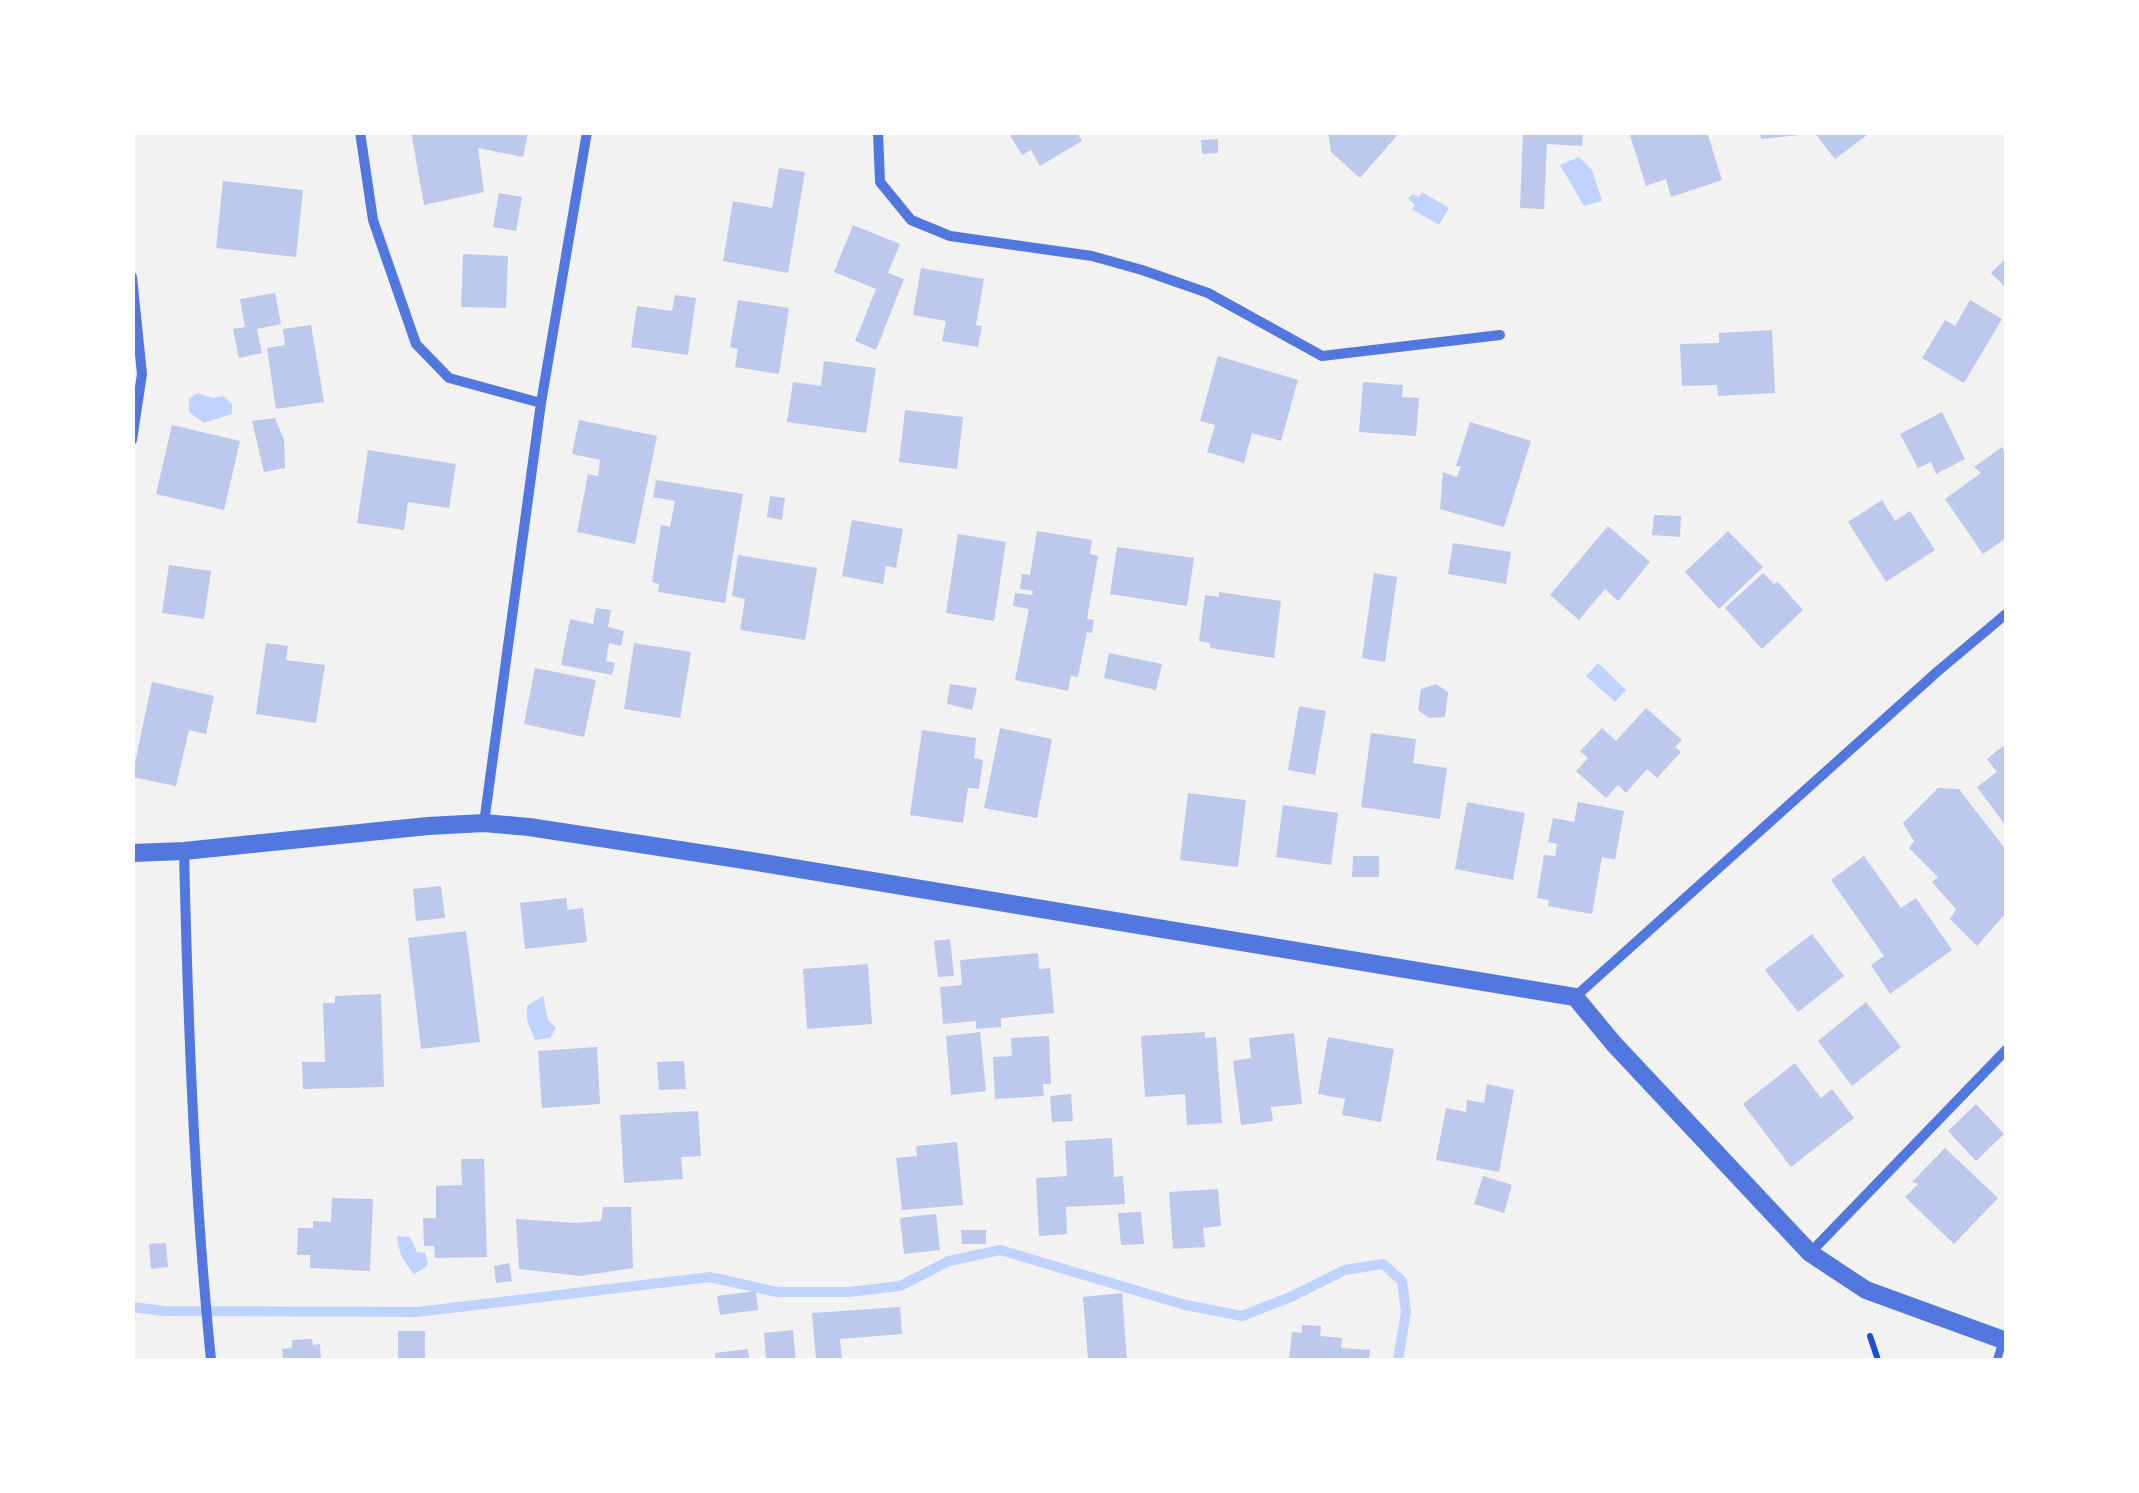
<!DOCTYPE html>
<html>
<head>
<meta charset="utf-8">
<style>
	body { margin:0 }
	#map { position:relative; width:2139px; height:1493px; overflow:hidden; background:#f2f2f2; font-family:Commissioner,sans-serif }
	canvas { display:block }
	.frame { position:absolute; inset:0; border:135px solid #fff; pointer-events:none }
</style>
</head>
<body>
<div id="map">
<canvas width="2139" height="1493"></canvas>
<div class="frame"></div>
</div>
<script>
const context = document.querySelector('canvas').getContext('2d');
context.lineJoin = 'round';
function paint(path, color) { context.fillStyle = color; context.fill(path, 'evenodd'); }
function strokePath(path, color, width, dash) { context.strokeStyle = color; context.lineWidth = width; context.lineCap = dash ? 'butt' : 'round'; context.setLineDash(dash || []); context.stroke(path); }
const water = new Path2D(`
	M1579 157 1592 170 1602 201 1584 206 1560 165Z
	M1422 192 1449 208 1439 225 1412 209 1415 205 1408 198 1413 194 1419 197Z
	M197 393 213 398 223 396 232 404V414L204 423 189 412V399Z
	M1598 663 1626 690 1615 702 1586 676Z
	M543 996 548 1020 556 1028 550 1038 535 1040 527 1020V1006Z
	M397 1236 410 1237 417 1252 425 1253 428 1263 425 1268 414 1274C404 1263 398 1252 397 1236Z`);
const stream = new Path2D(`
	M132 1307 164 1311 417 1312 710 1277 777 1292H849L900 1286 949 1261 1000 1250 1185 1305 1242 1316 1293 1296 1345 1270 1383 1264 1402 1281 1406 1312 1398 1360`);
const building = new Path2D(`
	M411 132H528L523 157 478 148 484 192 424 205Z
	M1008 132H1077L1082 141 1040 166 1031 150 1022 155Z
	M1328 132H1400L1360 178 1331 152Z
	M1523 132H1583L1582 146 1547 144 1544 209 1520 208Z
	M1629 132H1707L1722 180 1671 197 1666 179 1646 186Z
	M1760 132H1800V135L1761 139Z
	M1814 132H1871L1835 159Z
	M1218 139V153L1202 154 1201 140Z
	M779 168 805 172 788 273 723 261 733 201 772 208Z
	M223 181 303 190 296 257 216 248Z
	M499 193 522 197 516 231 493 227Z
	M853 225 900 244 888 273 904 279 876 350 855 341 876 289 834 272Z
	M463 254 508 256 506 308 461 307Z
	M2006 258V288L1991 273Z
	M921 268 984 279 976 325 982 326 978 347 942 341 946 321 913 315Z
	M275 293 281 324 257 329 262 353 239 358 233 329 245 327 240 299Z
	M675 295 696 298 688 355 631 347 637 306 672 311Z
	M738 300 789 308 779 374 735 367 738 349 730 347Z
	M1970 300 2002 319 1964 383 1922 358 1945 320 1955 326Z
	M311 325 324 402 276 409 267 348 285 345 283 329Z
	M1772 330 1775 393 1718 396 1717 385 1682 386 1680 344 1719 343V333Z
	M1218 356 1298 380 1281 441 1252 433 1244 463 1207 452 1215 425 1200 421Z
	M824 361 876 368 866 433 787 422 793 382 821 386Z
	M1363 382 1403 385 1402 397 1419 398 1416 436 1359 432Z
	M905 410 963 417 957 469 899 462Z
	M1942 412 1965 459 1936 474 1931 462 1918 468 1900 434Z
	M275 418 284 440 285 468 264 472 252 421Z
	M579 420 657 436 635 544 577 532 588 474 598 476 600 460 572 454Z
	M1470 422 1531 441 1504 527 1440 509 1443 472 1457 477 1461 466H1456Z
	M172 425 240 441 224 510 156 494Z
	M2002 447 2006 454V498L2004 500 2006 503V538L1983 554 1945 499 1981 473 1974 467Z
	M368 450 456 464 449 508 408 502 404 530 357 523Z
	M656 480 743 494 725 603 658 592 659 584 652 582 661 525 670 527 675 501 653 497Z
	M770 496 785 498 782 520 767 517Z
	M1882 500 1895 521 1910 511 1935 550 1886 582 1848 522Z
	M1654 515 1681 516 1680 537 1652 535Z
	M852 520 903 529 896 568 886 566 883 584 842 576Z
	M1608 526 1650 562 1618 601 1605 589 1579 620 1550 595Z
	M1037 531 1092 540 1090 554 1098 556 1087 619 1094 620 1092 633 1087 632 1078 677 1071 676 1068 691 1015 680 1029 609 1013 606 1015 593 1032 595 1033 591 1020 589 1022 574 1030 575Z
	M1728 531 1763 567 1719 609 1685 572Z
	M958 534 1006 542 994 621 946 613Z
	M1453 543 1511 552 1506 584 1448 574Z
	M1117 547 1194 558 1187 606 1110 594Z
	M738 555 817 568 805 640 740 630 745 599 732 596Z
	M169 565 211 571 204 619 162 613Z
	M1374 573 1397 577 1385 662 1362 658Z
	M1763 573 1774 584 1778 582 1803 610 1762 649 1725 608Z
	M1219 592 1281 601 1274 658 1210 648V643L1199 641 1205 595 1219 597Z
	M596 608 611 610 608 627 624 631 621 646 609 643 606 661 615 663 612 675 561 665 570 619 593 624Z
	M266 643 288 646 286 660 325 665 316 723 256 714Z
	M634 643 691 652 680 718 624 709Z
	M1109 653 1162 664 1156 690 1104 678Z
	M535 668 596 680 584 737 524 724Z
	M152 682 214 696 206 734 189 730 176 786 132 777Z
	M950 684 977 688 972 710 947 704Z
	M1436 684 1448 692 1445 717 1429 718 1418 710 1421 689Z
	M1299 706 1326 711 1315 775 1288 770Z
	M1646 708 1682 740 1675 747 1681 752 1657 778 1647 769 1626 793 1618 785 1606 798 1576 771 1588 758 1580 751 1602 728 1616 741Z
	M1000 728 1052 739 1037 818 984 808Z
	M922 730 976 738 974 758 983 760 979 789 968 788 963 823 910 815Z
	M1371 733 1416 739 1413 763 1447 768 1440 819 1361 807Z
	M2003 746 2006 750V826L1977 787 1997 772 1987 759Z
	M1938 788 1959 789 2006 850V913L1977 946 1950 919 1956 909 1932 882 1938 877 1909 848 1914 841 1903 823Z
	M1188 793 1246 800 1238 867 1180 860Z
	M1467 802 1525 813 1513 880 1455 869Z
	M1578 802 1624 811 1615 860 1602 857 1592 914 1548 906 1549 900 1537 898 1544 855 1555 856 1557 844 1548 842 1553 818 1574 822Z
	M1283 805 1338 813 1331 865 1276 857Z
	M1353 856H1379V877H1352Z
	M1864 856 1901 908 1916 898 1952 950 1890 994 1871 965 1884 956 1831 880Z
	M441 886 445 918 416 921 413 889Z
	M566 898 568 910 583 908 587 942 525 949 520 903Z
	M466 931 480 1042 421 1049 408 938Z
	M1812 934 1844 976 1798 1012 1765 970Z
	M950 939 954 976 938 977 934 941Z
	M1038 953 1039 969 1050 968 1054 1013 1001 1018V1027L976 1029V1021L943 1024 940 987 962 985 960 960Z
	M868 964 872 1024 807 1029 803 969Z
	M381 994 384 1087 303 1089 302 1062H325L323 1003H335V996Z
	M1866 1002 1901 1047 1852 1086 1818 1041Z
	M980 1032 986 1091 951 1095 946 1036Z
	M1205 1032V1038L1216 1037 1222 1123 1187 1125 1185 1094 1145 1097 1141 1036Z
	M1294 1033 1302 1104 1271 1107 1273 1121 1241 1125 1233 1061 1251 1058 1249 1038Z
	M1049 1036 1051 1084H1043L1044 1096 995 1099 993 1057 1012 1056 1011 1038Z
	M1328 1037 1394 1049 1381 1122 1342 1115 1345 1099 1318 1094Z
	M597 1047 600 1104 542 1108 538 1051Z
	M684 1061 686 1089 659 1090 657 1062Z
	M1795 1063 1821 1098 1832 1089 1854 1118 1791 1167 1743 1104Z
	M1487 1084 1514 1090 1499 1172 1436 1160 1446 1108 1466 1112 1467 1100 1484 1103Z
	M1071 1094 1073 1121 1052 1122 1050 1096Z
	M1976 1104 2004 1134 1976 1161 1948 1131Z
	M698 1111 701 1156 681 1157 683 1179 624 1183 620 1115Z
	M1112 1138 1114 1177 1123 1176 1125 1204 1066 1207 1067 1234 1039 1236 1036 1178 1067 1176 1065 1141Z
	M957 1142 963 1205 902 1210 896 1158 917 1156 916 1146Z
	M1945 1148 1998 1198 1954 1244 1905 1197 1918 1184 1912 1182Z
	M461 1159H484L487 1257 435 1258 434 1246H424L423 1218H436V1186L462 1185Z
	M1483 1176 1512 1185 1504 1213 1474 1204Z
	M1218 1189 1221 1226 1203 1228 1205 1247 1173 1249 1169 1192Z
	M332 1198 373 1199 370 1271 310 1268V1255H297L298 1228H313V1221L331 1222Z
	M603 1207H631L633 1268 580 1276 519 1269 516 1219 576 1223 601 1221Z
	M1141 1212 1144 1244 1121 1245 1118 1213Z
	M936 1214 940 1250 904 1254 900 1218Z
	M961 1230H986V1244H962Z
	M166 1243 168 1267 151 1269 149 1244Z
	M509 1263 512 1281 496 1283 494 1266Z
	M756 1291 758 1310 720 1315 717 1296Z
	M1122 1293 1127 1360H1088L1083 1297Z
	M900 1307 902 1334 840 1339 842 1360H816L812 1313Z
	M1302 1325 1321 1326 1320 1336 1342 1338 1341 1348 1370 1350 1369 1360H1289L1292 1332 1302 1333Z
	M793 1330 796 1360H766L764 1333Z
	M398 1331H425V1360H398Z
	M312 1339 313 1345 320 1344 321 1360H283L282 1349 292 1348V1340Z
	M748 1349 749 1360H716L715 1353Z`);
const path = new Path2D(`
	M1870 1336 1878 1360`);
const service = new Path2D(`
	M1997 1360 2003 1340`);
const minor = new Path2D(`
	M360 132 373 220 416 344 449 378 541 403
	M878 132 880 182 911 220 950 236 1092 256 1142 270 1208 293 1322 356 1500 335
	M132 277 142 374 132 440
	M484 823 541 403 587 132
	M184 851C188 1021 194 1191 211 1360
	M1575 997 1938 671 2006 614
	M1810 1253 2006 1050`);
const tertiary = new Path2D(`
	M132 853 184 851 428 826 484 823 529 827 751 861 1575 997 1614 1044 1810 1253 1866 1290 2006 1341`);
paint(water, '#bfd3fe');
strokePath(stream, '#bfd3fe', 10);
paint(building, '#bdc9ec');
strokePath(path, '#1d4ed8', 6);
strokePath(service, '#5277de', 8);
strokePath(minor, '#5277de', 10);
strokePath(tertiary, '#5277de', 18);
</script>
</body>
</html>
